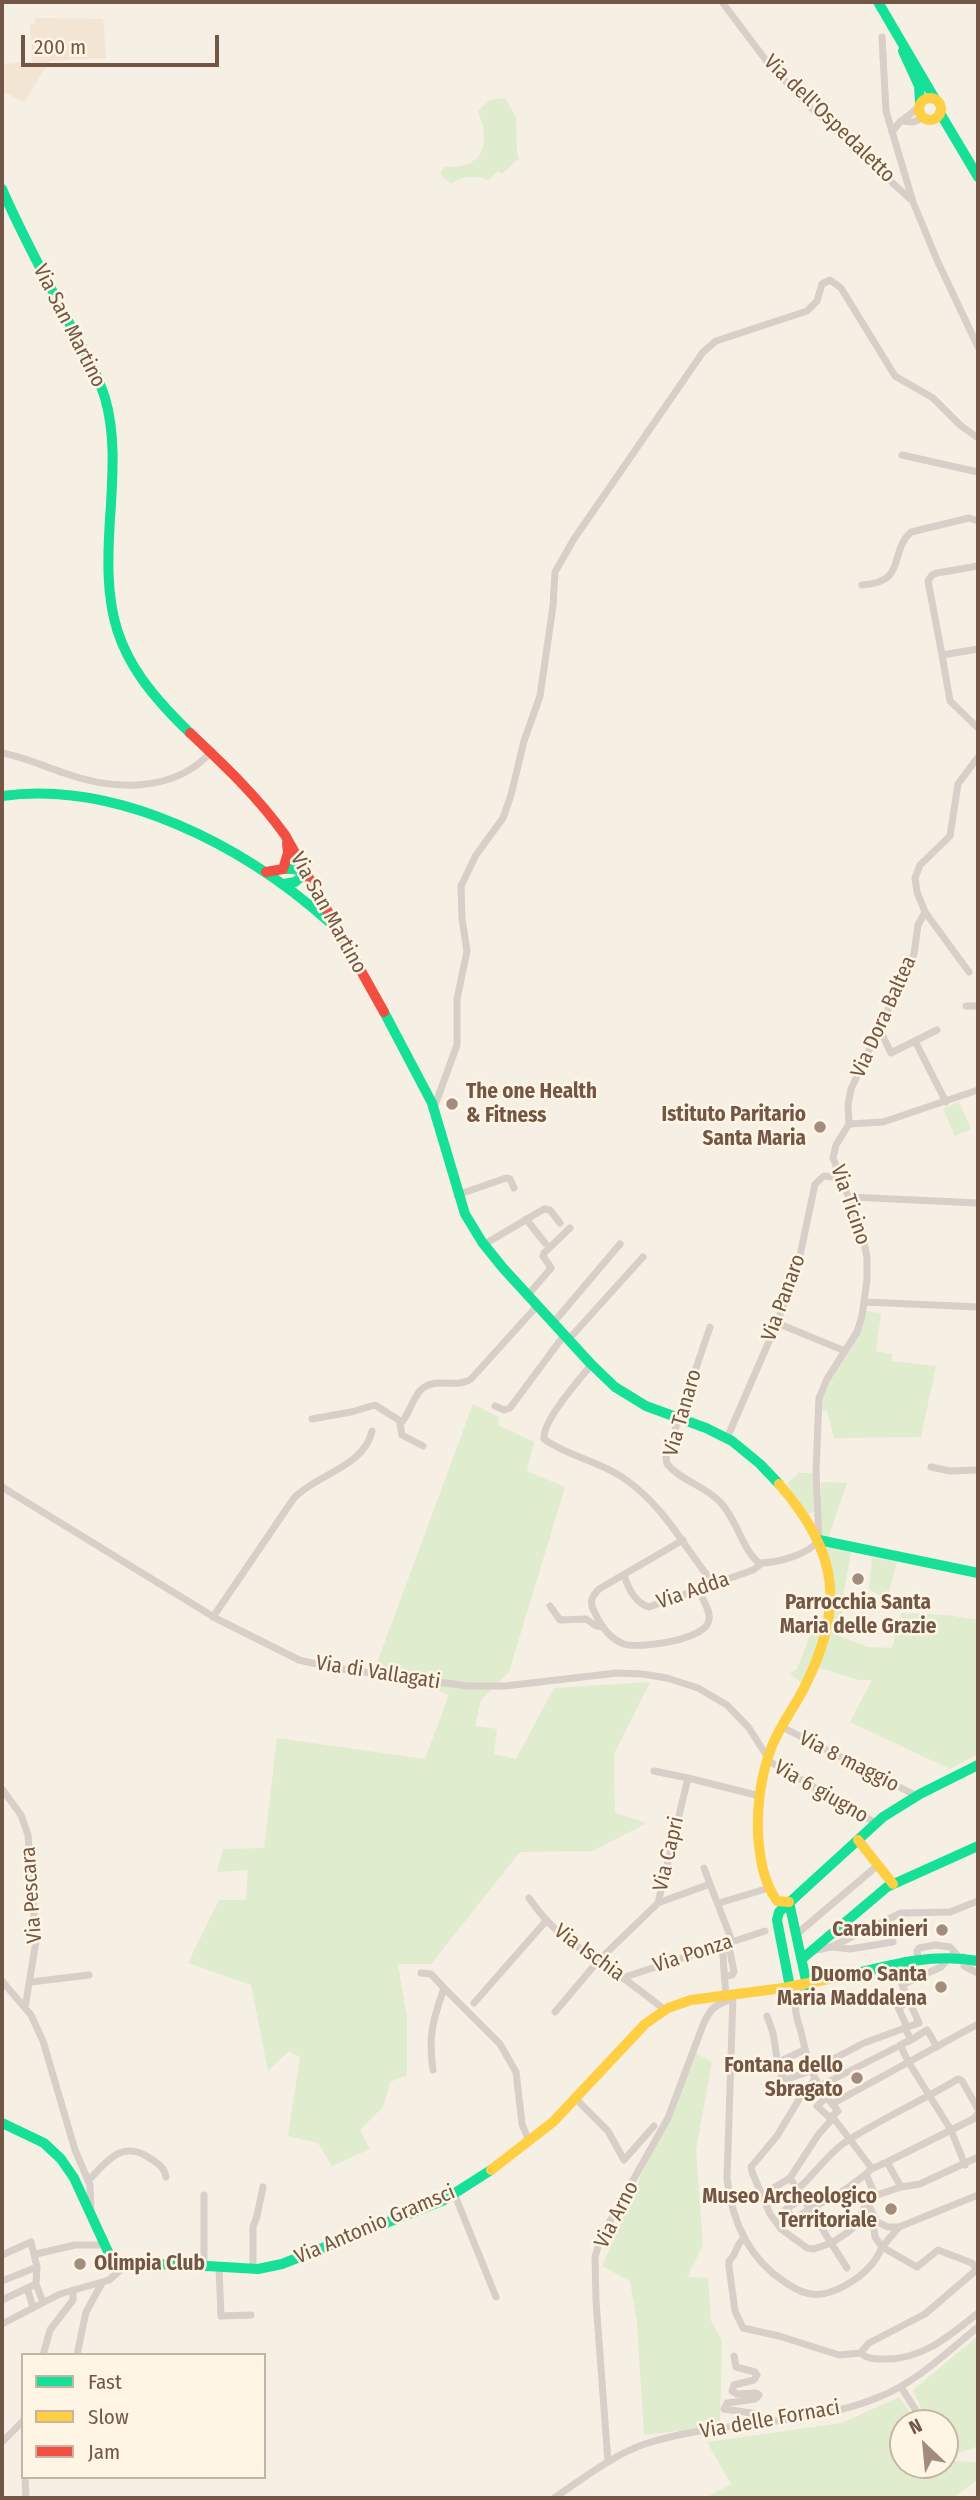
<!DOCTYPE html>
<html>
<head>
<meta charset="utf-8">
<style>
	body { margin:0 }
	#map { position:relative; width:980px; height:2500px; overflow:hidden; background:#f6efe4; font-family:"Fira Sans Condensed",sans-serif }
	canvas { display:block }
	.frame { position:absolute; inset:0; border:4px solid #735645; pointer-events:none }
	.legend { position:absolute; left:21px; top:2353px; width:245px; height:126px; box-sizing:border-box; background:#fff5e4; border:2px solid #c7b5a4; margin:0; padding:9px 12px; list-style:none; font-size:21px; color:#735645 }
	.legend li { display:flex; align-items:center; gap:14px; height:35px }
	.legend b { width:35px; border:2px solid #c7b5a4 }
	.north { position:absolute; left:889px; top:2409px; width:70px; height:70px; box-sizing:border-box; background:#fff5e4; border:2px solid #c7b5a4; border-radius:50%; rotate:334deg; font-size:19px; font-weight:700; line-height:28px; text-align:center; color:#735645 }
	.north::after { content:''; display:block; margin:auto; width:24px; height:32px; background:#a18c7d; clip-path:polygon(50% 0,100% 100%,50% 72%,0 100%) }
	.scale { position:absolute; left:21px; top:35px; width:198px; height:32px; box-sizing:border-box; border:4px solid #735645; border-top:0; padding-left:9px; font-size:21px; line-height:24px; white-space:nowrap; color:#735645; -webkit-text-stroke:5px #fff5e4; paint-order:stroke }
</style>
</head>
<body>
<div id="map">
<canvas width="980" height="2500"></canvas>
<div class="frame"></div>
<ul class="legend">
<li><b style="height:9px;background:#16e098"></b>Fast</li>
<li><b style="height:9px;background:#ffcf43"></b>Slow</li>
<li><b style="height:9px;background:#f24e42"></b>Jam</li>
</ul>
<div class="north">N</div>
<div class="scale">200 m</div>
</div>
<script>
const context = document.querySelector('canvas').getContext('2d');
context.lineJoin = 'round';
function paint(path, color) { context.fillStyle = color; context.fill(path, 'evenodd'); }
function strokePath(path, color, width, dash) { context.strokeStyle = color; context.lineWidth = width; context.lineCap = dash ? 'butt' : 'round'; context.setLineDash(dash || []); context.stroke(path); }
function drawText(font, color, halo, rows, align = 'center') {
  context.font = font + ' "Fira Sans Condensed",sans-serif'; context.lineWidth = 5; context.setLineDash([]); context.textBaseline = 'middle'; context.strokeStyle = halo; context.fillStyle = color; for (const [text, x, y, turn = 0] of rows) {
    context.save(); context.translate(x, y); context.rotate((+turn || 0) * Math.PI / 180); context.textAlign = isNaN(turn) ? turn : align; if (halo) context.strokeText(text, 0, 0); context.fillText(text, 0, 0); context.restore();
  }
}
const residential = new Path2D(`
	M35 18 103 19 106 58 50 61 24 102 2 91V64L32 62 30 24H35Z`);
const green = new Path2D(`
	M505 98 516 117 517 153 519 158 502 174 498 171 489 180C475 176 464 175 451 184L440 174 444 167C471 168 489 158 483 127 482 121 479 117 478 111L490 100Z
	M959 1102 971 1129 955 1136 943 1109Z
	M865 1311 881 1313 876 1351 892 1354V1361L936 1366 921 1437 834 1438 827 1411 818 1409 823 1385Z
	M473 1404 499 1417 498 1425 534 1442 527 1471 565 1487 509 1672 481 1700 475 1726 497 1729 494 1754 516 1759 554 1688 650 1682 614 1754 615 1813 647 1823 592 1851 520 1852 431 1964H398L407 2018V2075L390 2082 383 2107 360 2130 370 2149 332 2166 318 2143 288 2136 300 2057 289 2051 268 2071 251 1985 188 1963 219 1900H246L248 1870 217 1872 223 1849 264 1848 277 1738 425 1759 449 1695 377 1663Z
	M798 1473H814L816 1511 808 1514 787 1484Z
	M821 1482 847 1483 828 1538 851 1552 843 1596 841 1637 868 1647 892 1648 901 1613 948 1615 978 1620V1754L950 1769 850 1722 872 1680H859L817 1667 833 1583 821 1536Z
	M872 1558 897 1562 887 1599 869 1589Z
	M816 1620 823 1625 816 1658 803 1684 790 1674 797 1669Z
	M694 2052 712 2062 696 2150 703 2245 687 2277 708 2278 711 2321 722 2341 720 2426 644 2435 637 2323 630 2281 602 2266Z
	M978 2336V2446L959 2453 945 2439V2423H929L927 2421 913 2390Z
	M899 2397 918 2423H903V2465H945V2459L947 2461 978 2462V2479L953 2498H705L731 2484 707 2442 842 2423Z`);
const street = new Path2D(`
	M722 2 768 63 810 107 910 199
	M882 37 886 111 913 202 937 260 978 347
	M901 121 913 122 924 118
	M892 132 899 123 919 107
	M902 455 978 472
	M978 566 937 573 932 575 928 581 942 655 978 649
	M862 585C908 582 888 553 911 532L969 518 978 521
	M942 655 950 701 978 728
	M2 753C24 757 43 766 64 773 114 791 175 793 212 751
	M969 972 925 912 917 892 915 878 920 865 950 836 958 784 978 757
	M966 1006H978
	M880 1030 891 1053 937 1030
	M915 1041 946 1102
	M434 1108 457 1045V999L467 951 462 919 461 886 476 855 503 818 511 795 524 741 540 696 553 606 555 572 574 539 703 352 716 341 807 311 817 301 822 284 830 280 841 288 895 376 933 398 960 425 978 438
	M849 1124 848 1105 851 1089 914 954 918 925 925 912
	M457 1195 506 1178 510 1179 514 1188
	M850 1197 978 1203
	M526 1219 545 1243
	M485 1244 544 1209 550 1210 560 1223
	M528 1295 551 1268 543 1256 544 1253 570 1228
	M865 1302 978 1307
	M554 1322 620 1244
	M777 1323 845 1351
	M710 1327 672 1439 666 1456 667 1464C681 1481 706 1486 721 1503 737 1520 742 1549 759 1563 777 1563 808 1555 819 1540L816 1471 819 1398 827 1379 857 1332 862 1316 867 1280V1258L862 1231 833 1158 836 1145 849 1124 883 1122 978 1090
	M569 1339 643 1257
	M591 1365C579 1380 542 1421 544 1439 567 1456 599 1461 622 1477 665 1506 683 1546 714 1584
	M495 1406 504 1410 510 1408 565 1334
	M312 1419 351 1412 375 1405 402 1422C411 1411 412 1397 423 1388 438 1377 457 1389 471 1379L537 1306
	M400 1424 402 1435 423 1446
	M727 1438 777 1323 798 1265 815 1184 824 1176 833 1177 842 1183
	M931 1467 950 1471 978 1470
	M2 1487 217 1619 299 1660 334 1668 468 1686H505L617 1673 642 1674 667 1678 698 1688 727 1705 749 1728 768 1758
	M683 1540 599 1589C591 1597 589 1603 595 1613 601 1626 610 1639 624 1644 640 1649 706 1640 709 1620 711 1611 702 1598 698 1590
	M624 1575C628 1588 635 1603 649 1607L753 1570 761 1564
	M550 1606 560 1620 586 1619 596 1626 603 1627
	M213 1617 294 1498C317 1474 364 1467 372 1431
	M782 1727 917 1796
	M767 1760 876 1823
	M654 1771 688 1778
	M2 1789 21 1815 28 1835 36 1941 25 2008
	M704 1868 710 1884
	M529 1898C552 1932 574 1944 607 1967 627 1980 646 1995 665 2010
	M658 1903 688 1778 760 1796
	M719 1903 769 1888
	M798 1933 878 1865
	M722 1944 726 1997
	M832 1947 850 1949 893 1942
	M812 1951 831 1947 901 1913 950 1912 978 1901
	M963 1957 964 1966 978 1973
	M918 1960 917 1951 919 1948 935 1945 950 1947 958 1956
	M421 1973 431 1974 444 1988
	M726 1976 732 1975 734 1972 728 1942
	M622 1978 765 1931
	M2 1981 31 2015 43 2041 75 2150 90 2185 91 2211
	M31 1982 89 1975
	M803 1985 804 1994 797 1999C793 2009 798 2021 801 2032 809 2067 813 2082 838 2111L832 2116
	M733 1996 727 2179C732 2222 749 2259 786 2283 808 2298 823 2298 846 2285 862 2276 875 2265 882 2247L917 2267 938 2250 972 2263 976 2268 974 2272 925 2314 869 2343 860 2353
	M910 2002 898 2007 907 2027 919 2023 902 1985 941 1967 951 1956
	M474 2003 546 1921
	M555 2012 598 1961 658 1903 710 1884 732 1941
	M767 2016 773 2033 779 2071 785 2080 810 2071 864 2043 905 2028 911 2040 900 2045 909 2063 951 2130 965 2165
	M911 2040 927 2030 937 2047
	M779 2062 804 2050
	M433 2070C428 2035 433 2020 444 1988L500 2044 516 2072 522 2124 529 2141
	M815 2079 801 2096 777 2136 751 2167 752 2172 770 2214 781 2229 807 2248 814 2249 831 2243 847 2268
	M820 2086 895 2048
	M827 2097 817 2106 830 2118 832 2116
	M575 2098 608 2131 624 2160 654 2126
	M832 2104 978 2024
	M832 2116 870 2166 871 2169 866 2174 875 2195
	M887 2162 975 2118 978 2113
	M871 2169 887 2162 901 2187 871 2197 867 2202 877 2222 888 2227H899L882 2247 875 2237 872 2215
	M790 2178 831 2243C858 2227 854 2228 867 2202
	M88 2181C106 2162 121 2140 148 2157 157 2163 164 2166 166 2177
	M901 2187 920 2184 978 2157
	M798 2189C814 2175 826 2156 844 2143 880 2119 920 2102 958 2079L962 2081 978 2109
	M454 2193 496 2297
	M762 2195 790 2178 818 2135 833 2118
	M802 2199 786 2209 795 2220C806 2208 824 2203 838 2194 848 2188 857 2181 866 2174
	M899 2227 978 2195
	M744 2238C736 2244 737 2254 729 2261V2267L735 2311 743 2328 779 2336 839 2355 860 2353C869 2360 876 2359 886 2359 924 2359 950 2335 978 2313
	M36 2254 75 2245H104
	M2 2255 31 2242 37 2267 2 2281
	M204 2266V2195
	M219 2267 221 2316 251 2315
	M253 2269V2227L257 2216 263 2187
	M36 2284 43 2302
	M27 2288 33 2307
	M2 2300 36 2284 37 2267
	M2 2324 60 2294 109 2280 125 2266
	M43 2355 50 2330 73 2300V2290
	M77 2355 86 2312 102 2283
	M734 2356 736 2367 755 2372 757 2375 754 2380 734 2385 732 2391 737 2394 756 2393 759 2395 755 2399 727 2403 724 2409 758 2414 765 2423
	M901 2387 924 2423
	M2 2442 23 2421
	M608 2462 596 2301 595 2257 600 2239 668 2118 703 2025C706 2018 710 2009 718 2005 724 2001 728 2002 733 1996
	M25 2477 26 2498
	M554 2498C583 2479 612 2455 645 2444 720 2419 805 2428 879 2397 917 2382 947 2352 978 2327`);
const fast = new Path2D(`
	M878 2 935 99
	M903 51 919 86 920 103
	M940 113 978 177
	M2 189C21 233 44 275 66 317 80 344 96 369 105 398 115 432 113 469 111 504 103 612 109 655 190 733
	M2 796C118 780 244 846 328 921
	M283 869H294L306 873 295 882 284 884
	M384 1012 432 1103 465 1214 482 1242 503 1268 590 1363 615 1387 646 1406 706 1428 732 1441 760 1464 779 1484
	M819 1540 978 1573
	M789 1902 807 1985
	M803 1958 887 1887 978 1846
	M849 1975C893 1964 933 1953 978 1961
	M790 1987 777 1920 779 1912 883 1817 920 1794 978 1765
	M2 2123 44 2143 61 2159 74 2178 110 2256 125 2266 173 2264 258 2269 282 2264 444 2200 491 2170`);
const slow = new Path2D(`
	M919 109a11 11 0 1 1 22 0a11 11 0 1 1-22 0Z
	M779 1484C840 1554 845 1608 803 1690 793 1709 780 1726 772 1746 761 1774 757 1805 758 1835 760 1859 763 1881 777 1901L789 1902
	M858 1840 893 1884
	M491 2170 553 2122 645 2024 668 2008 691 2000 783 1988 849 1975`);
const jam = new Path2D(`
	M190 733C224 765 257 796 285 835L384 1012
	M266 872 283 869 288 853 287 843`);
const markers = [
	[452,1104,7,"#a18c7d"],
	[820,1127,7,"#a18c7d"],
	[858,1579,7,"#a18c7d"],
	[942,1930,7,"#a18c7d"],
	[941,1987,7,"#a18c7d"],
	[857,2078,7,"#a18c7d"],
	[891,2209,7,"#a18c7d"],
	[80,2264,7,"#a18c7d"]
];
const streetNames = [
	["Via dell'Ospedaletto",829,119,44],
	["Via San Martino",69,326,63],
	["Via San Martino",328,913,61],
	["Via Dora Baltea",884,1017,-66],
	["Via Ticino",850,1205,71],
	["Via Panaro",784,1298,-70],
	["Via Tanaro",683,1413,-74],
	["Via Adda",693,1591,-19],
	["Via di Vallagati",378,1673,9],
	["Via 8 maggio",849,1762,27],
	["Via 6 giugno",821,1792,30],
	["Via Capri",669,1854,-77],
	["Via Pescara",32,1895,-94],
	["Via Ischia",589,1953,36],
	["Via Ponza",693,1954,-18],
	["Via Arno",617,2215,-63],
	["Via Antonio Gramsci",375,2225,-23],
	["Via delle Fornaci",770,2420,-10]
];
const poiNames = [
	["The one Health",466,1092,"left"],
	["& Fitness",466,1116,"left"],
	["Istituto Paritario",806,1115],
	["Santa Maria",806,1139],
	["Parrocchia Santa",858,1603,"center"],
	["Maria delle Grazie",858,1627,"center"],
	["Carabinieri",928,1930],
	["Duomo Santa",927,1975],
	["Maria Maddalena",927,1999],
	["Fontana dello",843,2066],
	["Sbragato",843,2090],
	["Museo Archeologico",877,2197],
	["Territoriale",877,2221],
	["Olimpia Club",94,2264,"left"]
];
paint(residential, '#f2e5d4');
paint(green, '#e0ecce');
strokePath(street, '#d7cfc8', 7);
strokePath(fast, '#16e098', 10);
strokePath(slow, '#ffcf43', 10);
strokePath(jam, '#f24e42', 10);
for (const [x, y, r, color] of markers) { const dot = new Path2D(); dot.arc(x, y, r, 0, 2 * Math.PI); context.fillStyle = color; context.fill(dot); strokePath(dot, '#fff5e4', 2.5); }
drawText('21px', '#735645', '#fff5e4', streetNames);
drawText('bold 21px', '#735645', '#fff5e4', poiNames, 'right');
</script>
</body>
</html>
